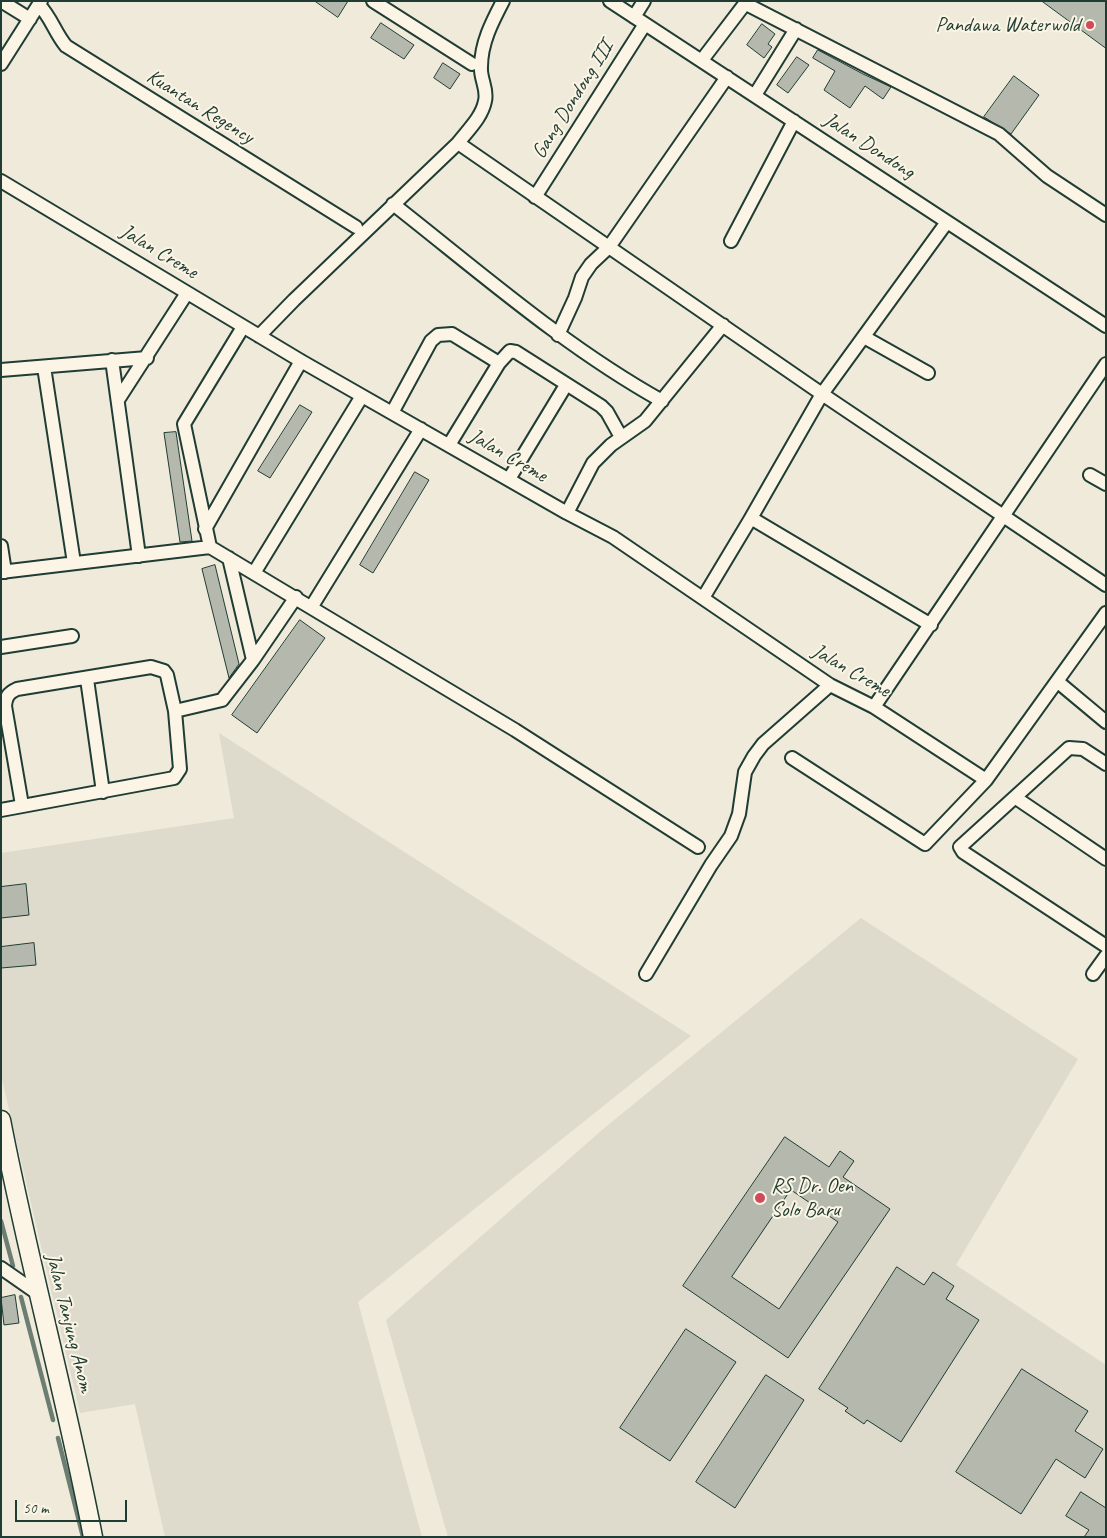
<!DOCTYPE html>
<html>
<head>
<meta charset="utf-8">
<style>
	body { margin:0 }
	#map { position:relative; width:1107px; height:1538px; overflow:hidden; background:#efeada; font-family:Caveat,sans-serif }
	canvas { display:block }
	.frame { position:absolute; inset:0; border:2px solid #1f3d34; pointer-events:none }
	.scale { position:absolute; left:15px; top:1500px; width:112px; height:22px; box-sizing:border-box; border:2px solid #1f3d34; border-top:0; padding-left:6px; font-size:15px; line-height:18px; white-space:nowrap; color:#1f3d34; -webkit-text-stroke:4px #fcf5e5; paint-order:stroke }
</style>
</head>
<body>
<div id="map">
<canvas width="1107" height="1538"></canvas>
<div class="frame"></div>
<div class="scale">50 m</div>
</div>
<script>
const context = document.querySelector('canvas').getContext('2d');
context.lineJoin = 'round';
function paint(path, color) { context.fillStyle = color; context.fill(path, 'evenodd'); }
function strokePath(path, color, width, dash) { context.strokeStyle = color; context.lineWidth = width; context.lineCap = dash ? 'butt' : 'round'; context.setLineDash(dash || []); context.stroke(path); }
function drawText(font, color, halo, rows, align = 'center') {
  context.font = font + ' Caveat,sans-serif'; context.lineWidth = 4; context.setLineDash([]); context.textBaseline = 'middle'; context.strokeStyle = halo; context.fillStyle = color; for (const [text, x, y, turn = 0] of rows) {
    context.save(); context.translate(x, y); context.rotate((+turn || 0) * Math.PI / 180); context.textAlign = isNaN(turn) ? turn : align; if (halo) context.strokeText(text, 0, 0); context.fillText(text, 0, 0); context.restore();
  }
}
const built = new Path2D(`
	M219 733 691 1036 358 1302 422 1537H165L135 1404 80 1413 1 1075V853L234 818Z
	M861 918 1078 1059 956 1265 1106 1365V1537H448L386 1320 602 1130Z`);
const stream = new Path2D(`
	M1 1221 13 1266
	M21 1297 53 1420
	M58 1438 83 1537`);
const building = new Path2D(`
	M315 1H348L338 17Z
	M1042 1H1106V48Z
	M381 23 414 45 404 59 371 38Z
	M762 24 775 34 768 44 772 47 764 58 747 45Z
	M818 50 863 74 891 87 883 99 865 86 850 108 824 90 835 71 813 58Z
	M797 57 809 65 788 93 777 85Z
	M443 63 460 74 450 89 434 78Z
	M1014 76 1039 95 1011 134 984 117Z
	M300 405 312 412 270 478 258 471Z
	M176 432 192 541 180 542 164 433Z
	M415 472 429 480 373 573 360 565Z
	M215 565 239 664 229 678 202 569Z
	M300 620 325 638 257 733 232 715Z
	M26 884 29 915 1 918V887Z
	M34 943 36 965 1 968V947Z
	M785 1137 829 1167 840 1151 854 1161 843 1177 890 1209 788 1358 683 1286ZM791 1190 838 1222 779 1309 732 1277Z
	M897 1267 924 1285 933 1272 954 1286 946 1299 979 1320 901 1442 867 1420 864 1424 845 1411 848 1408 819 1389Z
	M15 1295 19 1323 4 1325 1 1298Z
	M686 1329 736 1362 670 1461 620 1428Z
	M1022 1369 1088 1411 1075 1431 1103 1449 1085 1478 1056 1459 1021 1514 956 1472Z
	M766 1375 804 1400 735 1508 696 1482Z
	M1081 1492 1106 1508V1537H1084L1089 1530 1066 1516Z`);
const street = new Path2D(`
	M1 1 30 19
	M373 1 472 64
	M610 1 1106 326
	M746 4 999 134 1047 176 1106 215
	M39 5C51 17 55 33 66 46L356 227
	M634 17 644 1
	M702 60 747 1
	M1 64 41 1
	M755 95 796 29
	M458 143 822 394 1106 585
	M1 181 301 361 567 513 613 537 830 685 874 707 986 780
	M535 197 645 24
	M393 204C481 273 565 347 662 401
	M731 241 794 121
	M558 335 575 298 582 277 591 264 609 247 727 77
	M259 336 294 300 458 143C468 130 482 117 485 101 488 89 480 79 481 67 481 43 492 22 503 1
	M864 337 928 373
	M112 360 139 556
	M44 367 74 563
	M1 370 147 358
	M118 400 187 293
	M392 413 431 341 438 335 452 334 499 363
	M449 445 499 363 510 351 516 352 601 406 607 412 621 437
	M1090 475 1106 484
	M509 479 566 385
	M567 513 593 463 611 445 645 421 723 325
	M205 529 301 361
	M1 546 5 572
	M210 547 184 424 243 327
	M1 572 210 547 515 730 698 847
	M254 573 362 396
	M703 598 751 518
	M312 606 421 429
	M931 625 751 518 822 394 947 222
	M1 647 72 636
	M253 660 296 597
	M87 679 103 792
	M1058 682 1106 722
	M874 707 1106 364
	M175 711 222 700 253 660 229 558
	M792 758 925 844 986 780 1106 613
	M1106 764 1083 749 1069 748 960 847 963 852 1106 946
	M1016 798 1106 859
	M1 810 174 778 180 769 175 711 167 675 164 671 151 667 17 689C8 693 6 697 5 706L22 805
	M646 974 711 865 731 836 739 814 745 772 754 756 763 744 830 685
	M1093 974 1106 956
	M1 1268 37 1293`);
const secondary = new Path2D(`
	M1 1120C28 1260 66 1397 93 1537`);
const markers = [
	[1090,25,5,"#d1495b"],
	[760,1198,6,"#d1495b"]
];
const poiNames = [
	["Pandawa Waterwold",1080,25],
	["RS Dr. Oen",771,1186,"left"],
	["Solo Baru",771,1210,"left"]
];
const streetNames = [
	["Gang Dondong III",573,100,-58],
	["Kuantan Regency",200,107,32],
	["Jalan Dondong",869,146,33],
	["Jalan Creme",159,252,31],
	["Jalan Creme",508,456,30],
	["Jalan Creme",851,671,30],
	["Jalan Tanjung Anom",69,1323,76]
];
paint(built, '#dedbcc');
strokePath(stream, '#6c7d71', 4.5);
paint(building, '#b5b9ad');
strokePath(building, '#1f3d34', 1);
strokePath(street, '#1f3d34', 16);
strokePath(secondary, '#1f3d34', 21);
strokePath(street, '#fcf5e5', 12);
strokePath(secondary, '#fcf5e5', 18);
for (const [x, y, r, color] of markers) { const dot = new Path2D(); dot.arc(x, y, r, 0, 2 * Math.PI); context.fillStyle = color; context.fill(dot); strokePath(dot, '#fcf5e5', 2); }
drawText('21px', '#1f3d34', '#fcf5e5', poiNames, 'right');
drawText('21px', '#1f3d34', '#fcf5e5', streetNames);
</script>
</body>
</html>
